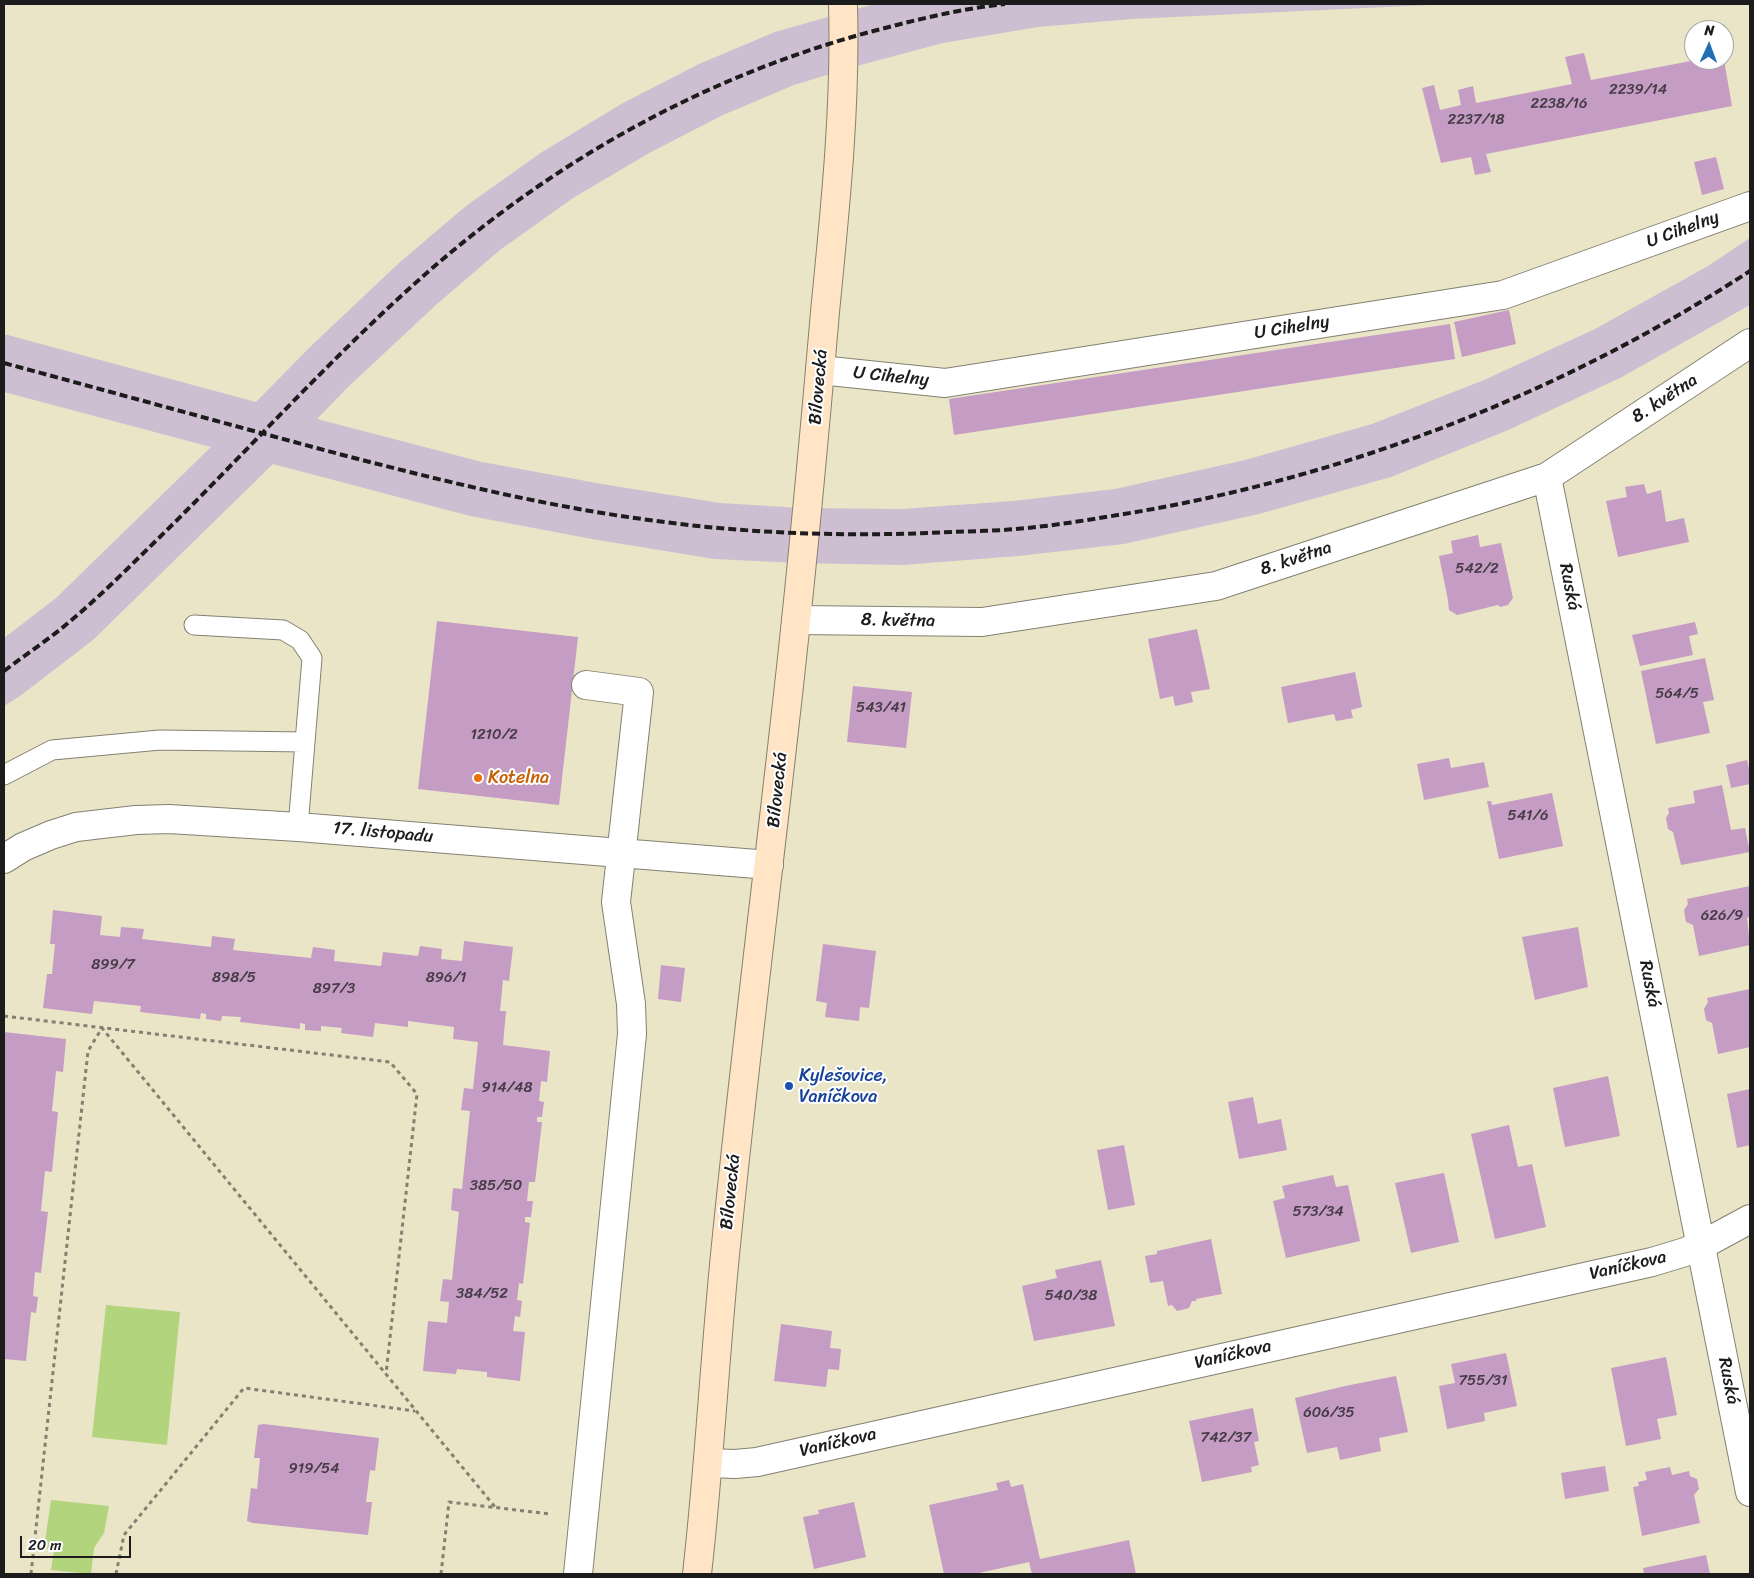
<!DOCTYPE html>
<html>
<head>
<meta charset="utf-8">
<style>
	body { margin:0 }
	#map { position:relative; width:1754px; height:1578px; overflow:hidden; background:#eae5c7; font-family:Sriracha,sans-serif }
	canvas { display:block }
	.frame { position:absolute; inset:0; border:5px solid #1c1c1c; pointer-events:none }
	.north { position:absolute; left:1684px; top:20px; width:50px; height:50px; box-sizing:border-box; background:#fff; border:1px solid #a4a4a4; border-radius:50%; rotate:2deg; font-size:14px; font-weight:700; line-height:20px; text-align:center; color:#1c1c1c }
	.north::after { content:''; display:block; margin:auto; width:18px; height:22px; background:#1f6fb2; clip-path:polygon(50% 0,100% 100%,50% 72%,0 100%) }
	.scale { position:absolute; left:20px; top:1536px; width:111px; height:22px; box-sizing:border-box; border:2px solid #1c1c1c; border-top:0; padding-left:6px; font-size:15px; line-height:18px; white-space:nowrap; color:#1c1c1c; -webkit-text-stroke:4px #fff; paint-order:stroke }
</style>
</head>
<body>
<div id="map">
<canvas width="1754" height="1578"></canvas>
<div class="frame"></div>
<div class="north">N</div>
<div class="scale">20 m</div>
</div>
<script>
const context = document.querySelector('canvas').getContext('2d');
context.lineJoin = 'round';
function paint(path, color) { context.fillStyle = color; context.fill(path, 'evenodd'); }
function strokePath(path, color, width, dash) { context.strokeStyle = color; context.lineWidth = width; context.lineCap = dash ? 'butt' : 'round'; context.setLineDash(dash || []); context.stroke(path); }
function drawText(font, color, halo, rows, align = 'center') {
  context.font = font + ' Sriracha,sans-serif'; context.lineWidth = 4; context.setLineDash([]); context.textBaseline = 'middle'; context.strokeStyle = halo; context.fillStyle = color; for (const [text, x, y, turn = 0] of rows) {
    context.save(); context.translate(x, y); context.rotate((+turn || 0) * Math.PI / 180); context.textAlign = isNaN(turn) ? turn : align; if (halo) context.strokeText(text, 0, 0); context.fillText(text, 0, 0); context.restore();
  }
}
const industrial = new Path2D(`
	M874 4H1451L1132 19 1038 27 943 43 853 67 794 85 723 115 651 152 573 198 500 250 437 304 348 387 317 419 482 462 602 484 720 503 800 508 901 509 1013 501 1115 489 1245 460 1372 424 1484 380 1595 329 1708 266 1750 238V305L1620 378 1506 431 1391 477 1259 514 1124 544 1018 556 903 565 798 563 714 559 592 539 470 516 273 464 93 640 20 696 4 706V638L56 598 211 447 4 392V334L256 402 310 347 400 262 466 206 542 152 623 103 699 64 775 32Z`);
const green = new Path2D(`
	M106 1305 180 1312 167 1445 92 1437Z
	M51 1500 109 1506 104 1533 94 1548 91 1574 51 1570 54 1550 44 1548Z`);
const building = new Path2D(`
	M1584 53 1591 80 1696 60H1724L1732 106 1486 154 1491 172 1475 175 1471 157 1441 163 1422 88 1434 85 1440 110 1461 105 1458 90 1473 86 1476 103 1572 84 1565 57Z
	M1716 157 1724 189 1702 195 1694 162Z
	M1509 310 1516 344 1462 357 1454 322Z
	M1450 324 1455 359 954 435 949 399Z
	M1644 484 1647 494 1661 490 1666 522 1684 518 1689 542 1618 557 1606 501 1627 497 1625 487Z
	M1478 535 1480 547 1501 543 1513 598 1508 605 1500 607 1498 605 1457 615 1449 610 1448 600 1439 556 1453 553 1451 541Z
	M437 621 578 637 559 805 418 789Z
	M1695 622 1698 634 1689 636 1693 655 1640 666 1632 635Z
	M1197 629 1210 689 1191 692 1193 702 1175 706 1173 696 1160 699 1148 639Z
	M1705 658 1714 700 1703 702 1710 733 1656 744 1641 671Z
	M1355 672 1362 707 1351 710 1353 718 1336 721 1334 714 1288 723 1281 687Z
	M853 686 912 692 906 748 847 742Z
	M1449 758 1451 768 1484 762 1489 787 1424 800 1417 764Z
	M1747 760 1750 773V784L1731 788 1726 765Z
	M1722 785 1731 830 1745 828 1750 852 1681 865 1673 832 1668 829 1666 818 1669 813 1668 808 1695 803 1693 791Z
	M1552 793 1563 846 1499 859 1487 801H1491L1492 805Z
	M1750 886V917L1747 918 1750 945 1699 956 1693 925 1686 922 1684 910 1688 904 1687 899Z
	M53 910 102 916 100 935 120 937 121 927 144 929 142 939 211 947 212 936 235 939 233 950 311 958 313 947 335 950 334 961 381 966 383 952 418 956 420 946 442 949 441 959 462 961 464 941 513 947 509 981 503 980 500 1011H506L503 1045 550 1051 547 1082 541 1081 539 1101 544 1102 542 1117H537V1122H542L535 1182H529L527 1201H533L531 1217H525V1222L530 1223 523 1284 519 1283 517 1300 522 1301 520 1317 515 1316 513 1331 525 1332 520 1381 487 1377V1372L457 1369 456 1374 423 1371 428 1321 447 1323 449 1302 440 1301 443 1279 452 1280 459 1212 451 1210 453 1188 462 1189 470 1111 461 1110 464 1088 473 1089 478 1042 453 1039 454 1027 408 1021V1027L375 1023 373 1037 341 1033 342 1028 321 1026V1031L305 1030V1024L300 1023V1029L240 1022 241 1017 222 1016 221 1021 206 1019V1014L201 1013 200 1019 140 1012 141 1006 94 1001 92 1014 43 1008 47 974H52L55 944H50Z
	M1578 927 1588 987 1535 1000 1522 937Z
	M823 944 876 951 869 1008 860 1007 859 1021 825 1017 827 1003 816 1001Z
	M661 965 685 968 681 1002 658 999Z
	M1750 989V1047L1718 1054 1712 1023 1706 1020 1704 1009 1708 1002 1707 998Z
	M4 1032 66 1039 63 1072 56 1071 52 1111 58 1112 52 1172 45 1171 41 1211 48 1212 41 1273 35 1272 33 1296 38 1297 36 1313 31 1312 26 1361 4 1359Z
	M1608 1076 1620 1136 1565 1147 1553 1088Z
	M1750 1089V1145L1737 1148 1727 1094Z
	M1253 1097 1258 1124 1281 1119 1287 1150 1239 1159 1228 1102Z
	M1509 1125 1518 1167 1532 1164 1546 1227 1495 1239 1471 1134Z
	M1124 1145 1135 1205 1108 1210 1097 1150Z
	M1444 1173 1459 1242 1411 1253 1395 1183Z
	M1333 1175 1336 1187 1348 1185 1360 1241 1286 1258 1273 1201 1285 1198 1282 1186Z
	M1211 1239 1222 1294 1196 1299V1301H1192L1189 1308 1177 1311 1172 1305 1168 1306 1163 1281 1150 1283 1145 1256 1157 1254V1251Z
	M1101 1260 1115 1326 1034 1341 1022 1286 1057 1278 1055 1270Z
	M781 1324 832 1331 830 1348 841 1349 839 1370 828 1369 826 1387 774 1381Z
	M1506 1353 1517 1406 1484 1413 1485 1421 1447 1429 1439 1386 1455 1383 1451 1364Z
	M1666 1357 1677 1415 1657 1419 1661 1439 1626 1446 1611 1368Z
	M1396 1376 1408 1432 1379 1438 1381 1451 1340 1460 1337 1447 1307 1453 1295 1398 1345 1386Z
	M1253 1408 1259 1441 1254 1442 1259 1465 1251 1467 1252 1472 1202 1482 1189 1421Z
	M264 1424 379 1438 375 1471 370 1470 366 1502H372L368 1535 253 1523 247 1521 251 1488 257 1489 260 1458H254L258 1425Z
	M1605 1466 1609 1491 1565 1499 1561 1473Z
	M1670 1467 1672 1475 1689 1471 1690 1476 1697 1479 1699 1489 1694 1495 1700 1523 1642 1536 1633 1487 1639 1486 1638 1482 1647 1480 1645 1472Z
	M1009 1480 1011 1487 1023 1484 1040 1559 1129 1540 1136 1574H1032L1029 1562 974 1574H944L929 1505 998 1490 996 1483Z
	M854 1502 866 1557 814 1569 803 1517 819 1514 818 1510Z
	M1706 1555 1710 1574H1644L1643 1568Z`);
const path = new Path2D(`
	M4 1016 390 1062 417 1094 386 1374
	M31 1574 88 1051 102 1028 495 1507
	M116 1574 124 1535 244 1388 415 1411
	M441 1574 449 1502 550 1514`);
const lane = new Path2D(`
	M194 625 283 630 300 640 312 658 298 827
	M4 775 52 750 160 740 305 742`);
const street = new Path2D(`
	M820 370 945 383 1503 295 1750 206
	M1547 477 1750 1492
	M796 620 982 622 1216 586 1547 477 1750 343
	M4 859 23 847 51 835 76 827 136 820 169 819 298 827 769 865
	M708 1463 735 1464 757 1462 1652 1262 1685 1252 1702 1245 1750 1219
	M578 1574 632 1034 631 1004 616 902 639 692 586 685`);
const secondary = new Path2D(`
	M697 1574C710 1461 715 1348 727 1235 744 1066 765 899 784 730 800 591 813 452 825 312 835 210 846 107 843 4`);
const rail = new Path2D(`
	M4 363C115 393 227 424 339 454 439 480 540 505 642 519 745 534 848 537 952 532 973 531 995 531 1016 529 1052 526 1088 520 1124 514 1345 478 1563 393 1750 271
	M4 671C25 655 48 640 68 623 103 594 135 561 167 530 252 446 332 357 421 278 551 163 699 79 866 33 911 21 958 9 1005 4`);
const markers = [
	[478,778,5,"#e8710a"],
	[789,1086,5,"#1a4fb4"]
];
const numberNames = [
	["2239/14",1638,90],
	["2238/16",1559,104],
	["2237/18",1476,120],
	["542/2",1477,569],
	["564/5",1677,694],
	["543/41",881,708],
	["1210/2",494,735],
	["541/6",1528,816],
	["626/9",1722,916],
	["899/7",113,965],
	["898/5",234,978],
	["896/1",446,978],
	["897/3",334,989],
	["914/48",507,1088],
	["385/50",496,1186],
	["573/34",1318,1212],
	["384/52",482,1294],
	["540/38",1071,1296],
	["755/31",1483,1381],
	["606/35",1329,1413],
	["742/37",1226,1438],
	["919/54",314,1469]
];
const streetNames = [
	["U Cihelny",1683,230,-20],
	["U Cihelny",1292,328,-9],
	["U Cihelny",891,377,6],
	["Bílovecká",819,387,-85],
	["8. května",1665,399,-33],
	["8. května",1296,559,-18],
	["Ruská",1569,587,79],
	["8. května",898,621,1],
	["Bílovecká",778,790,-84],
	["17. listopadu",383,833,5],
	["Ruská",1649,984,79],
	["Bílovecká",731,1192,-84],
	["Vaníčkova",1628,1266,-13],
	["Vaníčkova",1233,1355,-13],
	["Ruská",1728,1381,79],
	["Vaníčkova",838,1443,-13]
];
const foodNames = [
	["Kotelna",488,778]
];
const transitNames = [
	["Kylešovice,",799,1076],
	["Vaníčkova",799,1097]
];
paint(industrial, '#cebed1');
paint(green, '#b2d47c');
paint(building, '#c59cc4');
strokePath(lane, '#838072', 21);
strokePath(street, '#838072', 30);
strokePath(secondary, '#838072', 30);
strokePath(path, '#838072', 3, [4, 4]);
strokePath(lane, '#fff', 19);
strokePath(street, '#fff', 28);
strokePath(secondary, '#ffe4c6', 28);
strokePath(rail, '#1c1c1c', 4, [8, 4]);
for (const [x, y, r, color] of markers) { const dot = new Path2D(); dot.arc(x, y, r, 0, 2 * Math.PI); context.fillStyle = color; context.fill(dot); strokePath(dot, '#fff', 2); }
drawText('15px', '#463c46', null, numberNames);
drawText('18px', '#1c1c1c', '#fff', streetNames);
drawText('18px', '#c56008', '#fff', foodNames, 'left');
drawText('18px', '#164399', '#fff', transitNames, 'left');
</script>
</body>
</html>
